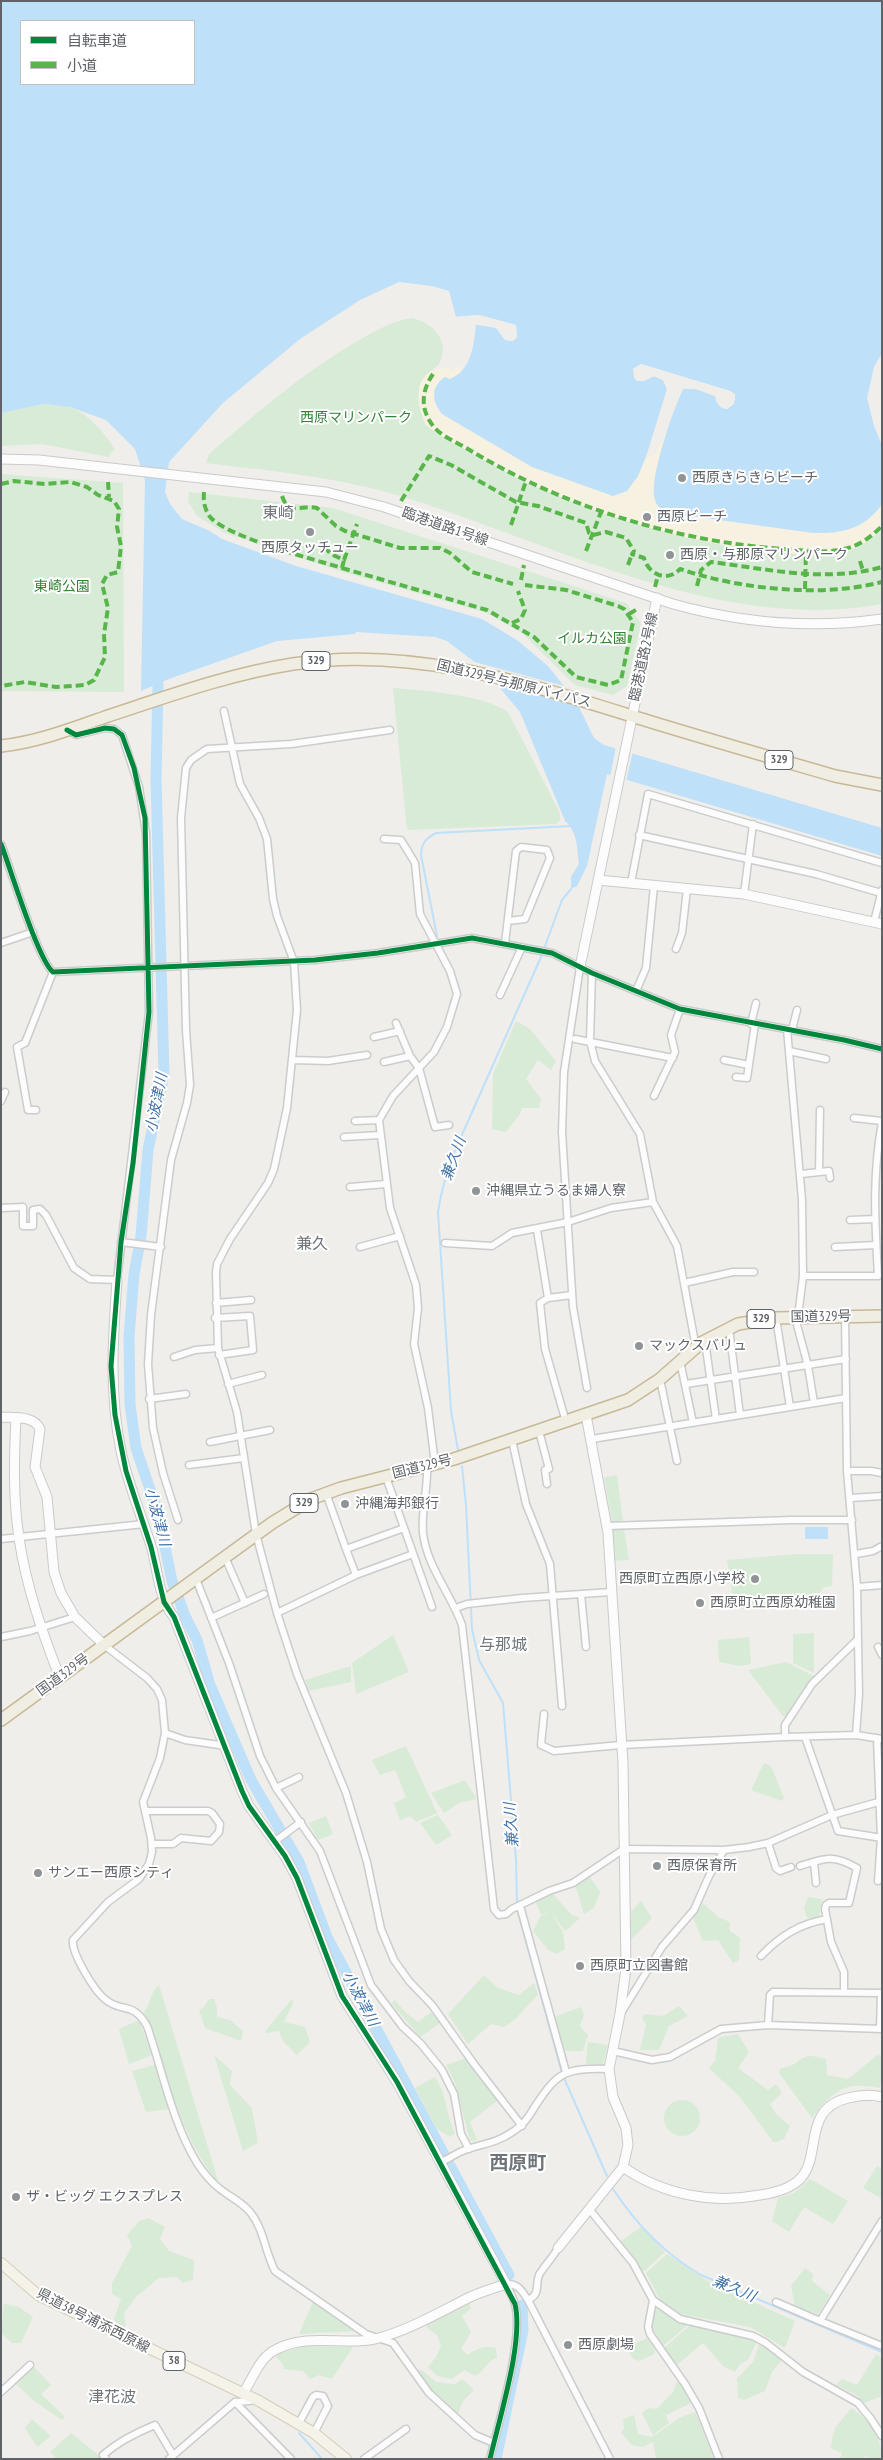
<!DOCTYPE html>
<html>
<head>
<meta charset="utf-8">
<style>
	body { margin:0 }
	#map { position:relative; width:883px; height:2460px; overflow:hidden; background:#efeeea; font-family:"PT Sans Narrow","Noto Sans JP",sans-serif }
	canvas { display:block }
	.frame { position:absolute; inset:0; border:2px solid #5f6368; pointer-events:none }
	.legend { position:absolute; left:20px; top:20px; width:175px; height:65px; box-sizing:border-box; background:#fff; border:1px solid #bfc1c3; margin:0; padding:6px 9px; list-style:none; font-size:15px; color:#5f6368 }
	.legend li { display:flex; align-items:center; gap:10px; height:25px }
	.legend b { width:25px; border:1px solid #bfc1c3 }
</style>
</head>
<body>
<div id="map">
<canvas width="883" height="2460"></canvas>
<div class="frame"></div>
<ul class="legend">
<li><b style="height:6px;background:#00873e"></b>自転車道</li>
<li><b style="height:6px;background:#58b549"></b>小道</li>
</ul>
</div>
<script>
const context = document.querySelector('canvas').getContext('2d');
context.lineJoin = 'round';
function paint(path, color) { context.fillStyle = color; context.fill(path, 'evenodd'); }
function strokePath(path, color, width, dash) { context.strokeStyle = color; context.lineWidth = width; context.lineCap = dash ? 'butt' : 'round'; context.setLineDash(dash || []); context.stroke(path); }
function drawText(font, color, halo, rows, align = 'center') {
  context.font = font + ' "PT Sans Narrow","Noto Sans JP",sans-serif'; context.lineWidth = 4; context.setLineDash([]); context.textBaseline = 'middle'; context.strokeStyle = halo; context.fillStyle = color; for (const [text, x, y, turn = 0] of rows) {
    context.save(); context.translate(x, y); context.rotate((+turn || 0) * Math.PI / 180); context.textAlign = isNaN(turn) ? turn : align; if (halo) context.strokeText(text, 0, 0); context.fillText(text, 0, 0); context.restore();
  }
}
const green = new Path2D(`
	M412 318C432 322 450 340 440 362 437 368 433 368 429 373 411 391 419 420 437 433L524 482 598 512 684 537 751 549 834 554 848 551 875 535 882 529V604C720 634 551 542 400 496 337 477 271 471 206 463L209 454C254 415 298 377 349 346 368 335 390 321 412 318Z
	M44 404C52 405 61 405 69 407 86 411 107 435 115 450L110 453 109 457 42 444 1 446V413Z
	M1 474 123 483 124 692 1 691Z
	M189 492 333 508 626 603 641 623 627 686 613 695 575 685 522 633 487 613 343 572 225 533 197 516 188 501Z
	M393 688C425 691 481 694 508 712L560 813V820L557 824 407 830Z
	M516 1021 530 1029 556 1061 551 1070 538 1060 526 1079 541 1099 539 1108H522L520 1114 506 1132 492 1129 493 1074Z
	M617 1475 623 1521 612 1522 604 1477Z
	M613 1529H624L629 1560 613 1561 611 1537Z
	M797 1554H833L832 1586 824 1587 811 1604 805 1608 742 1609 734 1603 727 1560Z
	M814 1633V1673L793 1663V1634Z
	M393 1635 409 1672 356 1694 352 1663Z
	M749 1637 751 1664 741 1666 719 1662 718 1640Z
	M786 1662 814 1676 787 1716H783L748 1670Z
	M351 1666V1682L309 1691 305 1680Z
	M406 1746 437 1813 416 1822 410 1816 400 1820 394 1803 406 1797 395 1770 380 1775 372 1760Z
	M764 1763 771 1766 784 1798 782 1801 751 1790Z
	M465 1780 477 1799 459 1803 444 1813 431 1793Z
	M438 1815 452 1835 436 1845 420 1823Z
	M326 1816 333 1834 318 1840 309 1823Z
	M590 1877 600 1892 594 1908 584 1914 575 1885Z
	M552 1893 572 1915 580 1918 565 1931 551 1912 563 1932 565 1949 557 1954 548 1950 533 1931 540 1917 550 1910 541 1915 535 1900Z
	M808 1897 822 1899 819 1917 807 1918 804 1908Z
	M641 1901 652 1918 631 1940V1911Z
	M703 1903 718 1917 730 1922 729 1930 740 1938 739 1960 733 1963 718 1940 703 1941 693 1918Z
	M484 1975 498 1988 519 1995 534 1983 538 1995C524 2007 520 2018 504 2027L491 2024 468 2044 448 2014Z
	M159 1985 219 2184C180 2135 164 2071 144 2012 151 2004 150 1992 159 1985Z
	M209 1999H214L217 2008V2017L230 2020 243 2031 241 2041 205 2028 199 2010 203 2008Z
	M292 1999 293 2003 284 2022 305 2027 310 2042 297 2055 283 2041 279 2031 266 2033 265 2031Z
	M395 2000 405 2012 418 2022 431 2012 440 2023 420 2037 391 2003Z
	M679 2006 688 2016 669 2026 659 2050H640L646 2025 642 2018 644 2014 663 2016Z
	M581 2007 584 2015 580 2026 588 2035 583 2051H565L554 2017Z
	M139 2020 152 2055 129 2064 119 2029Z
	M738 2034 749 2052 738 2068 768 2090 776 2084 782 2093 770 2104 776 2114 790 2126 784 2139 774 2143 740 2097 709 2068 715 2061 718 2038Z
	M588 2042 608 2045 603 2065 586 2064Z
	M214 2055 232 2071 230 2085 252 2108 258 2143 243 2151Z
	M877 2055 882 2056V2083L879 2088C844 2081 834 2090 812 2118L779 2073 780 2069C785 2067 792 2066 796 2063 809 2053 809 2056 826 2059L827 2075 848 2079Z
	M467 2058 498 2100 470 2122 477 2140 470 2141 455 2082 446 2065Z
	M157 2064 169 2109 146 2112 132 2071Z
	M435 2077C448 2097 445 2112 455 2133L450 2137 437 2129 415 2088Z
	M664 2118a18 18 0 1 1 36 0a18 18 0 1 1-36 0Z
	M877 2166 882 2169V2199L863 2188Z
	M810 2179 848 2201 833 2224 804 2207 789 2232 772 2221 778 2198 794 2193Z
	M148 2218 165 2227 160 2239 169 2251 194 2260 193 2280 182 2283 178 2277 159 2278 137 2296 124 2313 126 2329 122 2330 114 2319 121 2299 112 2294V2283L132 2246 127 2235 139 2221Z
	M641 2227 665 2252 642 2273 621 2241Z
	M667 2254 709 2282 795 2321 785 2348 750 2327 681 2314 660 2300 646 2273Z
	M805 2268 813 2274 812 2281 830 2295 818 2314 795 2306 791 2286Z
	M313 2302 359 2331 299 2334Z
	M469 2302 471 2309 462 2316 471 2332 461 2349 468 2355C475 2349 487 2345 496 2348L497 2358C485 2361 485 2372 475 2376L464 2370 452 2379 437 2376 428 2367 436 2357 441 2346 437 2335 427 2328V2324Z
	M4 2304 19 2307 33 2317 21 2343H12L1 2333Z
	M654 2307 679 2322 689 2324 663 2346 652 2327Z
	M690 2325 752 2338 757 2341 748 2360 740 2364 735 2372 723 2366 703 2343 677 2365 664 2348Z
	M648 2338 655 2350 654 2354 640 2361 633 2359 627 2349 628 2346Z
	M760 2342 783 2358 772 2372 765 2391 744 2400 738 2398 737 2378 753 2362Z
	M305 2346 353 2347 332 2379 319 2375 310 2379 303 2371 284 2369 282 2363 276 2357 280 2353Z
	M876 2354 882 2358V2396L864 2403 856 2395 836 2385 842 2379 857 2385Z
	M34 2367 51 2385 41 2394 65 2417 62 2420 33 2400 16 2384Z
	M422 2370 436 2382 455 2384 462 2379 474 2390 463 2401 458 2414 425 2384 418 2371Z
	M678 2379 691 2403 666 2415 669 2423 653 2435 642 2413 649 2408 657 2409 673 2392Z
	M851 2408C870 2419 882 2438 882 2459H869L866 2456 862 2459H840L842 2453 830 2448 835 2428Z
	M695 2412 714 2459H656L653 2442 643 2447 632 2445 621 2433 624 2429 623 2419 634 2415 638 2434 652 2437 679 2418Z
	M32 2419 51 2436 37 2447 25 2428Z
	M71 2433 101 2457 100 2459H57L50 2452Z`);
const sand = new Path2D(`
	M460 365 465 381 647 457 655 454 670 425 679 395 687 397 882 489V529C872 538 861 547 847 551 825 558 799 554 775 552 673 542 572 508 481 458 463 448 443 438 426 425 419 412 412 382 430 372 435 369 443 369 449 367V372Z`);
const water = new Path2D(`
	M1 1H882V353L874 367 867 398 874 426 882 445V504C865 529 841 534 813 533L676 514C667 512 658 510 655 500 648 480 672 417 679 395L683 389H696L715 396C717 403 719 408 727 409L735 400V394L730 391 641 364 633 369 637 381 646 380 654 376 663 380 667 389 651 445 638 476 627 491 613 496 532 467 442 414C432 401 430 387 445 377L450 379C472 370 474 344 476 324L497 328 505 340 513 341 517 337 516 325 479 315 456 317 449 291 432 286 399 282 360 300 300 339 223 403 169 462 165 492 170 504 182 519 210 531 222 539 296 566 482 619 517 640 548 666 576 701 594 738 604 745 882 828V856L607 774 587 866 577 886 571 889V877L579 864C577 849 578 832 565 821L520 712 485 670 447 641 435 637 356 632 355 634 277 641 169 679 141 691 145 480 135 449 106 420 70 407 44 404 1 413ZM21 21H194V84H21Z
	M805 1527H828V1539H805Z`);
const pier = new Path2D(`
	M479 315 516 325 517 337 513 341 505 340 496 328 473 324 476 322 497 326 506 338H512L515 336V329L503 323 479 318 456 319 454 317Z
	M641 364 730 391 735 394 734 404 727 409 722 408 717 403 715 396 696 389H683L663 437 676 394 682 386 697 387 716 393 723 406H727L732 403V395L638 367 635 373 638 379H643L655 373 665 379 669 389 653 446 649 456 646 457 667 389 663 380 654 376 644 381H637L634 378 633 369Z
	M467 660 568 687 582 708 517 687 483 672Z
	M616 746 633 751 626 782 610 777Z`);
const stream = new Path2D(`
	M437 936 421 855C421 844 426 838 436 833L571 826
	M458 1450 451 1411 438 1212C441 1192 446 1174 453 1155L541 957 562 900 571 889
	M462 1466 466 1505 472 1629 479 1660 503 1703 516 1860 517 1904
	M517 1909 562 2073
	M564 2078 607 2176
	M613 2189C636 2224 666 2255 701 2275L882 2352
	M299 2433 322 2459`);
const river = new Path2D(`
	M158 684 156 779 164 1074 148 1150 141 1236 134 1274 129 1336 130 1405 136 1448 158 1513 172 1581 185 1616 197 1640 210 1685 251 1780 299 1862 327 1937 509 2275
	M496 2459 523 2330 522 2305`);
const street = new Path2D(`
	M224 711 240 784 259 818 267 839 273 899 277 916 294 962 297 1010 287 1108 274 1169 268 1183 230 1239 217 1264 216 1273 218 1348 237 1412 256 1534 277 1613 297 1674 346 1793 367 1862 381 1929 394 1960 409 1981 432 2005 474 2064 522 2126
	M639 835 816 874 881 893
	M384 839 401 840 415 863 420 914 450 971 457 994 447 1027 434 1052 393 1096 379 1120 390 1208 416 1285 418 1308 414 1344 428 1408 435 1464
	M1 844C10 867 38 960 53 972L315 960 378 953 472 938 552 953 592 973 680 1009 844 1040 882 1049
	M631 883 648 794 882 863
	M744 894 753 824
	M874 922 882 890
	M1 943 33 932
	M505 943 516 851 521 847 547 850 550 858 525 919 508 921
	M676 949 682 933 687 889
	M580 967 564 1072 562 1132 573 1307 587 1388
	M592 973 590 1041 595 1061 640 1134 653 1202 677 1246 696 1348
	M636 991 646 968 654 886
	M500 995 522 947
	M396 1023 410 1056 419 1068 435 1127 449 1125
	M751 1024 756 1003
	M787 1029 802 1200 803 1276 797 1325 808 1366 814 1403
	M792 1030 797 1010
	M374 1037 400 1031
	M575 1039 673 1058
	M789 1051 826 1059
	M294 1060 328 1061 367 1055
	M724 1060 749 1065
	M384 1062 410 1056
	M736 1077 747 1078 755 1024
	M654 1096 675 1052 671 1035 680 1009
	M1 1101 5 1092
	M36 1110H28L17 1047 25 1043 53 972
	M854 1118 882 1121
	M355 1121 379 1120
	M344 1137 380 1135
	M819 1172 820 1110
	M801 1174 829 1171 830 1178
	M350 1187 386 1184
	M1 1208 23 1207V1226H33V1210L40 1209 46 1215 74 1268 90 1279 117 1280 149 1012 146 833 139 787 122 735 114 729 105 728 76 735 68 730
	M850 1220 875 1219
	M537 1230 548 1298
	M121 1242 161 1247
	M445 1243 492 1246 512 1233 568 1222 611 1208 653 1202
	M360 1247 400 1236
	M835 1247 876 1245
	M803 1276H878C875 1220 872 1177 882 1122
	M684 1283 733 1272H754
	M216 1303 251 1300
	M845 1316 847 1471 857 1587 859 1694 856 1735
	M215 1318 250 1316 253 1350 219 1355
	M776 1318 790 1407
	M729 1328 740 1415
	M705 1341 716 1419
	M174 1357 195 1350 218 1348
	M680 1361 693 1423
	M660 1379 677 1461
	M228 1384 262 1375
	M686 1384 846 1359
	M149 1399 186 1394
	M566 1422 545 1349 540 1303 548 1298 572 1295
	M539 1431 549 1469 545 1470 547 1484
	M592 1439 846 1398
	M512 1440 526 1504 550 1564 562 1706
	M210 1442 270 1430
	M189 1465 244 1458
	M427 1467C428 1489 421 1511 423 1533 427 1567 451 1594 462 1625L494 1909 499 1915 506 1914 512 1909 549 1891 573 1883 624 1849 724 1850 749 1847 768 1843 832 1815 882 1801
	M847 1471H871L882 1473
	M386 1477 432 1607
	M326 1493 346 1549
	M850 1498 882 1496
	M178 1520 163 1473 153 1428 148 1364 151 1315 171 1160 187 1103 190 1085 186 1030 181 818 186 768 191 760 207 749 291 744 390 730
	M607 1526 791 1520H852
	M1 1539 144 1524
	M856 1554 873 1551 882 1546
	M225 1557 245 1603
	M356 1575 413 1554
	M196 1579 229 1663 260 1756 276 1788 320 1851 371 1985 402 2026 421 2044 442 2070 454 2094 461 2134 469 2149
	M857 1587 882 1585
	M581 1594 586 1647
	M456 1608 467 1604 522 1598 611 1592
	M277 1613 356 1575 346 1549 404 1528
	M211 1618 264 1594
	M1 1637 30 1631 75 1617
	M104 1645 147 1678 157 1689 162 1700 165 1733 160 1758 143 1802 151 1838 152 1852 149 1864 139 1879 108 1902 73 1940C71 1953 95 1992 106 2000 122 2013 133 2001 147 2026 163 2072 172 2122 197 2163 203 2172 211 2182 220 2189 230 2197 242 2202 250 2212 264 2229 265 2252 275 2271L366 2334 393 2343 429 2393 475 2435 494 2443
	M878 1647 882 1655
	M544 1714 541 1745 554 1751 621 1745 785 1737 856 1735 882 1739
	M165 1733 185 1740 226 1746
	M785 1737V1725L812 1684 856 1641
	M805 1737 838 1831 882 1838
	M877 1738 881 1838 878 1881
	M276 1788 299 1777
	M145 1811H208L212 1813 220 1824 219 1832 211 1841 181 1838 173 1844H152
	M274 1842 301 1822
	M768 1843 776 1868 780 1871 791 1867
	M814 1862 816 1883
	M800 1866C825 1858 833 1854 857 1868L849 1903H829L826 1905 825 1909 831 1942 844 1972V1993
	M520 1906 566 2072
	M761 1956C780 1936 799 1924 827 1919
	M621 2013 662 1947 694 1910 709 1876 724 1850
	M768 2025 770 1995 773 1992 882 1993
	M880 2029 881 1993
	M613 2051 652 2060 670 2057 721 2029 768 2025 882 2029
	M441 2162C449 2159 456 2153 465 2150 484 2143 495 2144 514 2131 523 2125 529 2117 534 2108 558 2071 565 2068 609 2069
	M590 2210 633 2263 653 2300 680 2319 753 2336 766 2343 803 2372 858 2403 871 2419 882 2436
	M882 2221 820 2321 882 2346
	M528 2300C541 2294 535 2285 539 2275 542 2269 554 2256 558 2248
	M653 2300 648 2327 650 2334 685 2384 699 2408 719 2459
	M776 2302 820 2321
	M1 2392 30 2365
	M235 2402 291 2459
	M299 2423 313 2397 316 2395 323 2396 328 2406 314 2433
	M106 2459 103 2455C119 2441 135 2433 155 2425L173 2455
	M169 2459 235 2402 250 2401 246 2397
	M364 2459 406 2429
	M490 2459C499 2421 522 2345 516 2309 515 2300 510 2292 506 2284 518 2283 522 2291 528 2300L610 2459`);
const secondary = new Path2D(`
	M1 459 39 460 326 492 384 507 673 604C741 623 811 629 882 619
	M598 880 744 894 882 924
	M580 967 657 598
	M117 1280C113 1338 109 1394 121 1451 128 1485 142 1516 152 1549 158 1572 159 1599 174 1617L242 1791 249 1806 285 1856 297 1878 342 1996 397 2082 506 2284C494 2288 481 2292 470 2297 440 2312 411 2329 379 2338 347 2347 310 2332 277 2349 258 2358 254 2378 243 2393
	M1 1417C13 1418 34 1415 40 1429L35 1467 47 1497 54 1572 61 1593 75 1617 104 1645
	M16 1418C14 1458 13 1498 19 1538 26 1586 42 1632 60 1678
	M623 2167C663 2195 712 2204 760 2195 774 2193 791 2189 801 2178 822 2154 802 2109 848 2098 860 2095 870 2094 882 2097
	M558 2248 623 2167 628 2145 626 2128 613 2097 609 2069 620 2014 626 1968 623 1763 608 1533 586 1415`);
const primary = new Path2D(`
	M1 2263 38 2295 259 2401 314 2433 346 2459`);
const highway = new Path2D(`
	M1 746C37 742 71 729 105 717 166 697 229 674 293 664 415 645 532 685 648 721 710 740 773 758 835 776L882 785
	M1 1720 272 1523 311 1499 341 1488 454 1459 628 1400 660 1379 701 1343 738 1324 776 1318 882 1316`);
const quiet = new Path2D(`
	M433 374C422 390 420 407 431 423 438 435 456 442 468 449 562 506 673 541 783 549 803 550 824 554 844 549 859 546 871 537 882 526
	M108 482 109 497
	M1 484 14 481 45 484 70 482 87 487 98 495 114 501 119 509 117 527 121 546 118 572 107 575 102 584 108 608 104 634 105 657 94 680 85 685 56 687 25 682 1 686
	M204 492C203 502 205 511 211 518 231 538 313 559 342 568L344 560
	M282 496C289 517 302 504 317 508L336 526 345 531 400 548H440L450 553 472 572 513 584
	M401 501 429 456 451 465 516 502 538 506 586 523 589 533 593 535 606 532 626 538 634 551 632 554 644 558C648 574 667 583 680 569 739 589 821 598 882 582
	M511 525 526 481
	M324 547 331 554 344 560 357 524
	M586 551 601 512
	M860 561 863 571
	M628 565 632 554
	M342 568 487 610 534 637 576 677 608 685 621 680 633 622 624 609 618 606 566 590 525 585
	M521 580 524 565
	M697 586 701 570 711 562C768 569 825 583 882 567
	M655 587 658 575
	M805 589 806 550
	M629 614 639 608
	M512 623 521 619 525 610 518 591`);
const cycleway = new Path2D(`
	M67 730 76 735 105 728 114 729 122 735 134 768 145 818 149 1012 133 1163 121 1242 111 1366 115 1415 126 1471 151 1547 164 1602 174 1617 242 1791 249 1806 285 1856 297 1878 342 1996 397 2082 515 2304C524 2341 499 2419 490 2459
	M1 844C10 867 38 960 53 972L315 960 378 953 472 938 552 953 592 973 680 1009 844 1040 882 1049`);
const markers = [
	[682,478,5,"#919496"],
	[647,517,5,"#919496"],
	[310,532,5,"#919496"],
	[670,555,5,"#919496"],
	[476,1191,5,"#919496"],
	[639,1346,5,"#919496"],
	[345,1504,5,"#919496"],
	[755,1579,5,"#919496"],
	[700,1603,5,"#919496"],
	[657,1866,5,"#919496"],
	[38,1873,5,"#919496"],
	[580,1966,5,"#919496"],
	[16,2197,5,"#919496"],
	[568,2345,5,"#919496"]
];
const shields = [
	[316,661,28],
	[779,760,28],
	[761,1319,28],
	[304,1503,28],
	[174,2361,22]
];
const shieldNames = [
	["329",316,661],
	["329",779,760],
	["329",761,1319],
	["329",304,1503],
	["38",174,2361]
];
const parkNames = [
	["西原マリンパーク",356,418],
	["東崎公園",62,587],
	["イルカ公園",592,639]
];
const poiNames = [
	["西原きらきらビーチ",692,478],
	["西原ビーチ",657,517],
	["西原タッチュー",310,548,"center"],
	["西原・与那原マリンパーク",680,555],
	["沖縄県立うるま婦人寮",486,1191],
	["マックスバリュ",649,1346],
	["沖縄海邦銀行",355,1504],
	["西原町立西原小学校",745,1579,"right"],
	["西原町立西原幼稚園",710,1603],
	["西原保育所",667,1866],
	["サンエー西原シティ",48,1873],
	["西原町立図書館",590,1966],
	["ザ・ビッグ エクスプレス",26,2197],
	["西原劇場",578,2345]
];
const streetNames = [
	["臨港道路1号線",445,527,19],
	["臨港道路2号線",644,657,-78],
	["国道329号与那原バイパス",514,684,14],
	["国道329号",821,1317,-1],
	["国道329号",422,1467,-14],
	["国道329号",63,1675,-36],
	["県道38号浦添西原線",93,2321,27]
];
const waterNames = [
	["小波津川",157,1103,-79],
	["兼久川",454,1159,-70],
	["小波津川",157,1517,75],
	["兼久川",512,1825,-94],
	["小波津川",360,1999,62],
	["兼久川",734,2289,23]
];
const quarterNames = [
	["東崎",278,513],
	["兼久",312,1244],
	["与那城",503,1645],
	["津花波",112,2397]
];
const districtNames = [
	["西原町",518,2164]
];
paint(green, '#d8ebd6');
paint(sand, '#f6f1e1');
paint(water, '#bfe0f9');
paint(pier, '#efeeea');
strokePath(stream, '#bfe0f9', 2);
strokePath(river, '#bfe0f9', 11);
strokePath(street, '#cbcccc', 9);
strokePath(secondary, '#cacacb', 11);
strokePath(primary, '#d7ceb8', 12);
strokePath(highway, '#c8b996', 14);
strokePath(street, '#fdfcfc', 6);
strokePath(secondary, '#fdfcfc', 9);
strokePath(primary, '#f4f2e9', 10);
strokePath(highway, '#f0ede3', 11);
strokePath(quiet, '#58b549', 4, [8, 4]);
strokePath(cycleway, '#00873e', 5);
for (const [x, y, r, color] of markers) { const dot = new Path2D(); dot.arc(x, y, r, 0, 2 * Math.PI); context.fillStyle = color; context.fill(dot); strokePath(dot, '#fff', 2); }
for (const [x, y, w] of shields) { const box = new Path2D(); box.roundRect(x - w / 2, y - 9.5, w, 19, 4); context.fillStyle = '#fff'; context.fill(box); strokePath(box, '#5f6368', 1); }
drawText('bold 12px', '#5f6368', null, shieldNames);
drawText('14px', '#348238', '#fff', parkNames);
drawText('14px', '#5f6368', '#fff', poiNames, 'left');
drawText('14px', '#5f6368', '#fff', streetNames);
drawText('italic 15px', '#4174aa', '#fff', waterNames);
drawText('16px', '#70757a', '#fff', quarterNames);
drawText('bold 19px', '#70757a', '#fff', districtNames);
</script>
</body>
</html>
